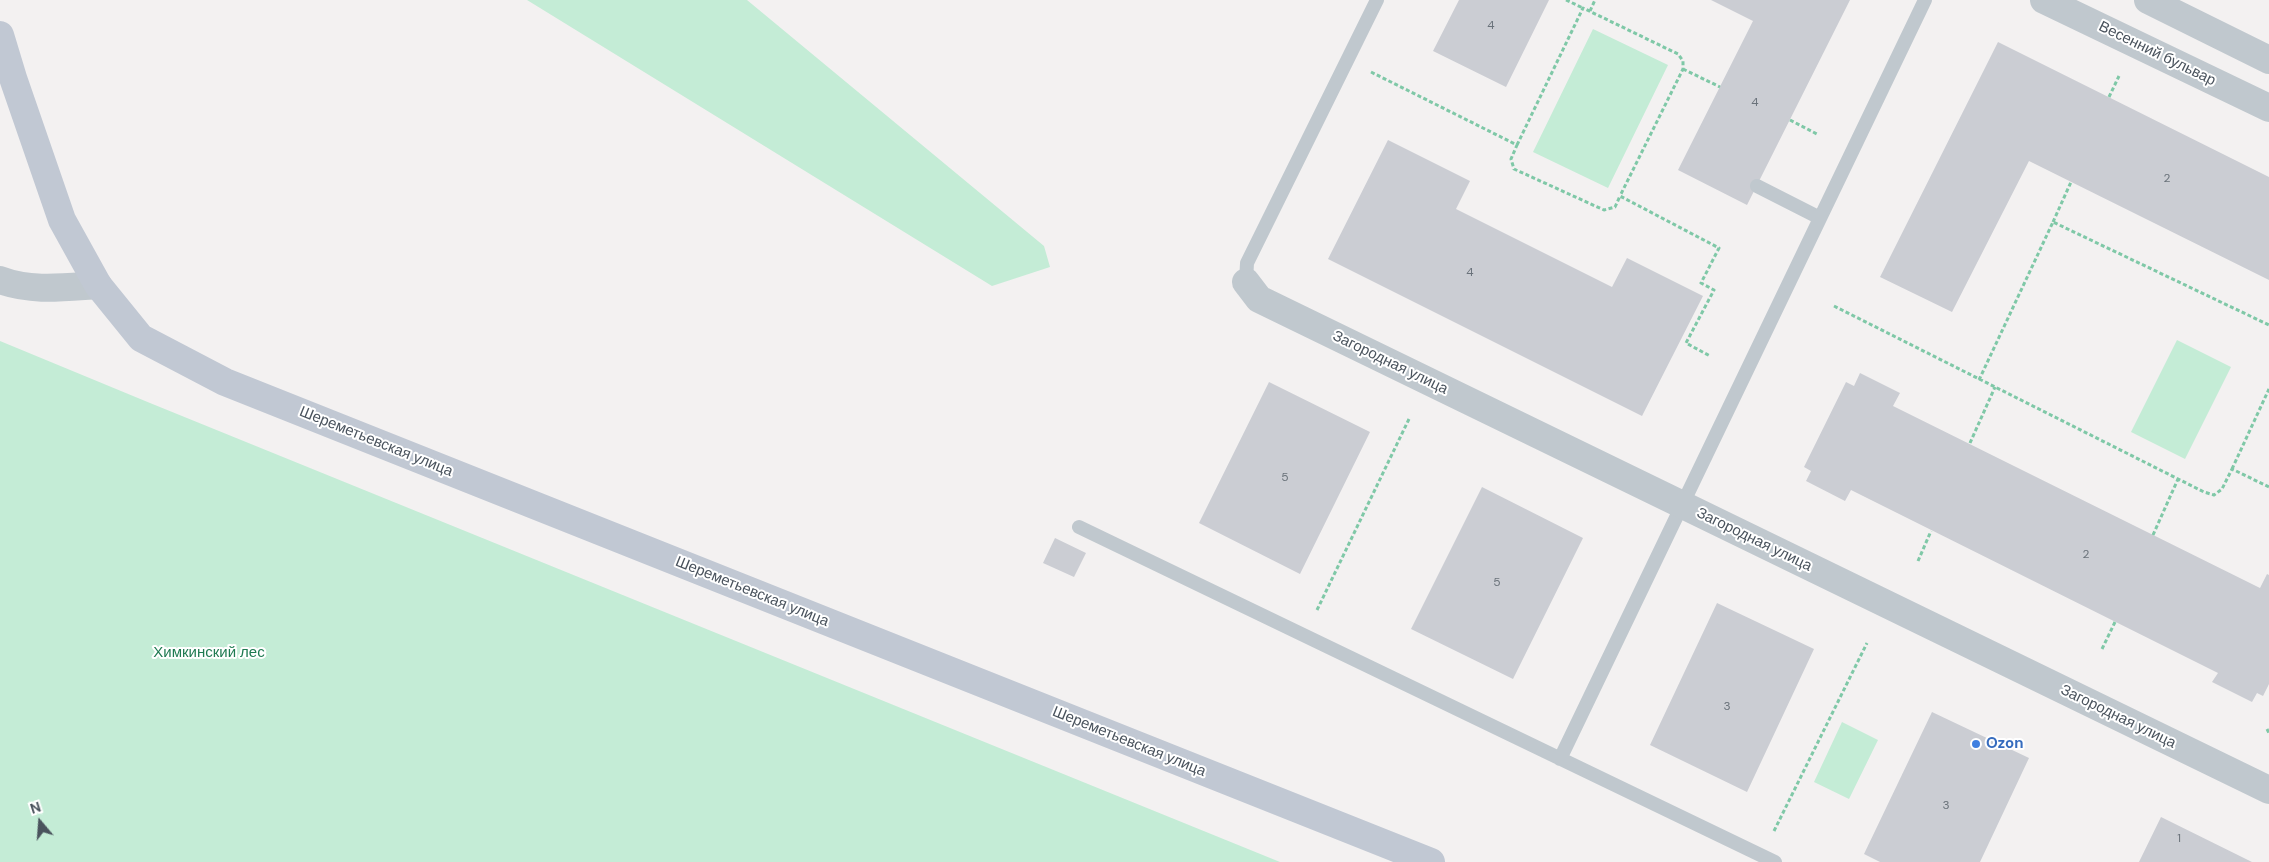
<!DOCTYPE html>
<html>
<head>
<meta charset="utf-8">
<style>
	body { margin:0 }
	#map { position:relative; width:2269px; height:862px; overflow:hidden; background:#f3f1f1; font-family:"DM Sans",sans-serif }
	canvas { display:block }
	.north { position:absolute; left:15px; top:797px; width:50px; height:50px; -webkit-text-stroke:4px #fff; paint-order:stroke; rotate:342deg; font-size:14px; font-weight:700; line-height:20px; text-align:center; color:#4a535d }
	.north::after { content:''; display:block; margin:auto; width:18px; height:22px; background:#4a535d; clip-path:polygon(50% 0,100% 100%,50% 72%,0 100%) }
</style>
</head>
<body>
<div id="map">
<canvas width="2269" height="862"></canvas>
<div class="north">N</div>
</div>
<script>
const context = document.querySelector('canvas').getContext('2d');
context.lineJoin = 'round';
function paint(path, color) { context.fillStyle = color; context.fill(path, 'evenodd'); }
function strokePath(path, color, width, dash) { context.strokeStyle = color; context.lineWidth = width; context.lineCap = dash ? 'butt' : 'round'; context.setLineDash(dash || []); context.stroke(path); }
function drawText(font, color, halo, rows, align = 'center') {
  context.font = font + ' "DM Sans",sans-serif'; context.lineWidth = 4; context.setLineDash([]); context.textBaseline = 'middle'; context.strokeStyle = halo; context.fillStyle = color; for (const [text, x, y, turn = 0] of rows) {
    context.save(); context.translate(x, y); context.rotate((+turn || 0) * Math.PI / 180); context.textAlign = isNaN(turn) ? turn : align; if (halo) context.strokeText(text, 0, 0); context.fillText(text, 0, 0); context.restore();
  }
}
const green = new Path2D(`
	M527 0H747L1044 246 1050 267 992 286Z
	M1593 29 1668 65 1608 188 1533 152Z
	M2177 340 2231 367 2185 459 2131 432Z
	M0 341 150 403 1280 862H0Z
	M1842 722 1878 740 1849 799 1814 782Z`);
const building = new Path2D(`
	M1459 0H1549L1506 87 1433 51Z
	M1711 0H1850L1747 205 1678 170 1753 21Z
	M1998 42 2269 177V280L2029 161 1952 312 1880 277Z
	M1388 140 1470 181 1456 209 1612 287 1627 258 1703 296 1642 416 1328 259Z
	M1860 373 1900 393 1893 406 2260 588 2267 574 2269 575V684L2263 696 2257 693 2252 702 2212 682 2218 673 1851 490 1845 501 1806 481 1811 471 1804 467 1846 382 1854 386Z
	M1269 382 1370 432 1300 574 1199 523Z
	M1482 487 1583 538 1513 679 1411 629Z
	M1055 538 1086 553 1074 577 1043 563Z
	M1717 603 1814 649 1747 792 1650 745Z
	M1932 712 2029 758 1980 862H1880L1864 854Z
	M2161 817 2252 862H2139Z`);
const path = new Path2D(`
	M1566 0 1583 8
	M1590 11 1595 0
	M1683 69 1720 87
	M1371 72 1517 145 1511 159 1514 169 1604 210 1615 207 1620 196 1719 248 1701 283 1714 290 1686 343 1710 356
	M2109 97 2119 76
	M1790 120 1817 134
	M1517 145 1583 8 1678 54 1683 61V69L1620 196
	M2053 222 2071 182
	M1834 306 2204 492 2214 495 2222 489 2232 469 2269 487
	M1979 380 2053 222 2269 325
	M1970 443 1995 387
	M2232 469 2269 389
	M2153 535 2178 479
	M1918 561 1931 531
	M1317 610 1409 419
	M2102 649 2115 622
	M2267 729 2269 733
	M1774 831 1867 643`);
const service = new Path2D(`
	M1757 186 1820 218
	M1246 282 1247 263 1377 0
	M1079 527 1775 862
	M1560 759 1925 0`);
const minor = new Path2D(`
	M2044 0 2269 108
	M2148 0 2269 60
	M0 280C31 292 66 287 98 285
	M1246 282 1259 299 2269 790`);
const secondary = new Path2D(`
	M0 35 13 78 62 220 98 285 141 338 225 382 1431 862`);
const markers = [
	[1976,744,5,"#3f7fe0"]
];
const numberNames = [
	["4",1491,26],
	["4",1755,103],
	["2",2167,179],
	["4",1470,273],
	["5",1285,478],
	["2",2086,555],
	["5",1497,583],
	["3",1727,707],
	["3",1946,806],
	["1",2179,839]
];
const streetNames = [
	["Весенний бульвар",2157,54,26],
	["Загородная улица",1390,363,26],
	["Шереметьевская улица",376,442,22],
	["Загородная улица",1754,540,26],
	["Шереметьевская улица",752,592,22],
	["Загородная улица",2118,717,26],
	["Шереметьевская улица",1129,742,22]
];
const parkNames = [
	["Химкинский лес",209,653]
];
const shopNames = [
	["Ozon",1986,744]
];
paint(green, '#c4ecd6');
paint(building, '#cbcdd3');
strokePath(path, '#7fc8a7', 3, [4, 2.5]);
strokePath(service, '#c0c8ce', 14);
strokePath(minor, '#c0c8ce', 28);
strokePath(secondary, '#c1c8d3', 28);
for (const [x, y, r, color] of markers) { const dot = new Path2D(); dot.arc(x, y, r, 0, 2 * Math.PI); context.fillStyle = color; context.fill(dot); strokePath(dot, '#fff', 2); }
drawText('12px', '#6a727a', null, numberNames);
drawText('15px', '#4a535d', '#fff', streetNames);
drawText('15px', '#1f7a51', '#fff', parkNames);
drawText('bold 15px', '#366cbe', '#fff', shopNames, 'left');
</script>
</body>
</html>
